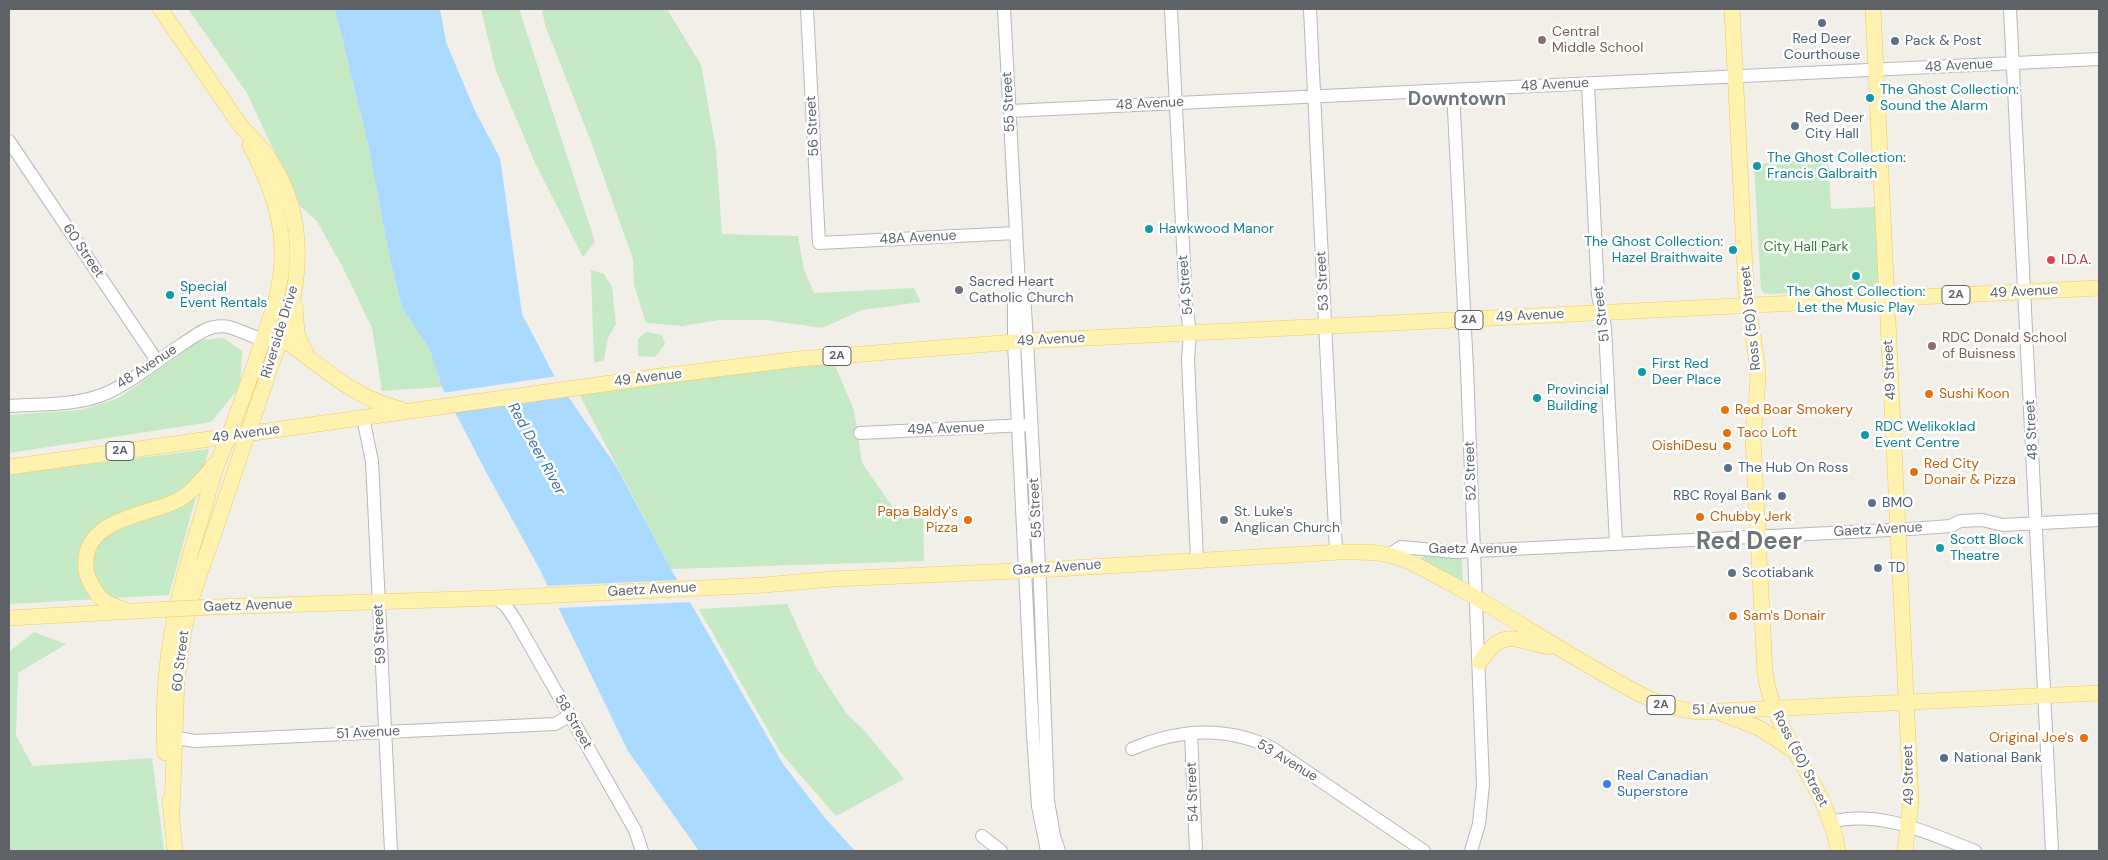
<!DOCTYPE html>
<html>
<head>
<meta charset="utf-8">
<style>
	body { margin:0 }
	#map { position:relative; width:2108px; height:860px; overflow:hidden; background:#f1efe8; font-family:"DM Sans",sans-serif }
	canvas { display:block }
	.frame { position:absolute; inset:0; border:10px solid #5f6368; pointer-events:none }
</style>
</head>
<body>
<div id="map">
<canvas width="2108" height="860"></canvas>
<div class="frame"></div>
</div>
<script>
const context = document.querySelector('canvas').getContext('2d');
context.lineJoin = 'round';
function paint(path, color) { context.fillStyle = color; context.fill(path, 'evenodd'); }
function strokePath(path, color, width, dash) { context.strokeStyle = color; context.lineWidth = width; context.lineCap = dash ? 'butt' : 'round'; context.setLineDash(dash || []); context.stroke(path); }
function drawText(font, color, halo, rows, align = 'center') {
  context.font = font + ' "DM Sans",sans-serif'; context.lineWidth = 5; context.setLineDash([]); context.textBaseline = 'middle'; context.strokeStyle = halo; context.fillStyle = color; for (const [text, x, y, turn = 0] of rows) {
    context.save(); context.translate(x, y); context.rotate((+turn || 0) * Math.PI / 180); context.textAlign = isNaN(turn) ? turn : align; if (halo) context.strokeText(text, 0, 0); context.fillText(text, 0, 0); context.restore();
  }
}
const green = new Path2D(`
	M188 9H335L368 144 390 259 402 308 429 348 442 387 382 391 372 328 343 268 317 221 300 206 247 93Z
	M481 9H519L595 242 583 257 536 165 496 71Z
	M542 9H667L701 65 716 149 722 234 798 236 804 270 814 293 914 288 921 302 862 310 822 328 766 320H719L682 326 646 323 634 285 633 259 590 139 545 25Z
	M1828 159 1831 209 1875 207 1880 283 1876 288 1870 290 1765 294 1761 289 1754 164Z
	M591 270 604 274 612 287 616 324 608 338 604 360 594 363Z
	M646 332 662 335 665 344 655 357 638 356V339Z
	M224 338 242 351 240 387 211 422 9 453V415L81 410 119 398 200 340Z
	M834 363 854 410 862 463 894 509 923 507 924 561 671 569 579 394 759 367Z
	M209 449 169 595 9 604V474Z
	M1425 554 1462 559 1463 582 1421 559Z
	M787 604 815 665 846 713 864 730 904 779 836 816 781 753 699 609Z
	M34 632 66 644 18 673 16 736 33 766 152 758 164 851H9V652Z`);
const water = new Path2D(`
	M335 9H440L446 42 475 111 500 158 522 314 556 379 616 466 671 569 783 764 825 818 855 851H699L628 751 539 568 486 472 442 387 429 348 402 308 390 259 368 144Z`);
const pier = new Path2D(`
	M558 376 570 396 452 412 442 393Z
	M679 580 692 602 556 608 545 586Z`);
const minor = new Path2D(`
	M807 9 819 243 1016 233
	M1004 9 1019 286 1014 294V343L1033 734 1038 806 1047 851
	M1171 9 1186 304 1190 333 1188 360 1197 560
	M1310 9 1336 552
	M2010 9 2052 851
	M1588 84 1598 295 1605 328 1616 544
	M1453 90 1467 369 1483 785 1479 824 1471 851
	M1010 111 2099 59
	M9 141 157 361
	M1019 286 1024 293 1027 341 1040 584 1048 801 1054 836 1059 851
	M9 406C41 404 77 406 107 393 133 381 157 361 181 345 191 339 202 329 214 327 235 322 251 341 272 340
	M363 418 372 461 391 851
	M860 433 1026 425
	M1389 555 1401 547 1455 552 1474 551 1909 529 1951 526 1960 521 1982 520 2003 525 2099 520
	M496 598 506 606 516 621 635 830 642 851
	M1191 733 1196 851
	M167 742 183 739 195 741 555 724 569 716
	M1132 749C1178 729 1226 726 1272 748L1424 851
	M1830 822C1880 809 1930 834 1975 851
	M982 836 1001 851`);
const major = new Path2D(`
	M160 9C186 46 212 84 238 122 247 134 259 144 268 157 299 202 303 255 291 307L190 603 184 630 177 679 172 810
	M1732 9 1746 289 1757 363 1758 380 1753 438 1765 673C1775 741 1828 785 1838 851
	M1873 9 1911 801 1905 851
	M295 306 297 334 306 353
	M279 340 291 345C326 370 358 400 401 409
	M9 467 661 376 799 359 1027 341 2099 288
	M212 607 496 598 764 585 832 579 1039 570 1340 552C1356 552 1374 551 1389 555 1410 560 1429 572 1448 582 1500 610 1550 644 1602 673 1635 692 1660 708 1699 712L2099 693
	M129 611C106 604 98 601 88 577 85 571 86 566 86 559 89 519 146 515 174 502 191 495 204 477 215 464
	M9 618 153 610
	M1480 662C1502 628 1513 639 1549 647
	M1721 713 1759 728 1791 749
	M165 753C160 670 176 597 201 519 207 498 212 477 220 457 235 422 247 387 259 351 270 319 282 290 282 256 283 215 268 180 250 145
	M170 800 175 851`);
const majorBridge = new Path2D(`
	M153 610 212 607`);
const markers = [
	[1822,23,5,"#5c6f8a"],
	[1542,40,5,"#8d6e63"],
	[1895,41,5,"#5c6f8a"],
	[1870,98,5,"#0f9aa8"],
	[1795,126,5,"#5c6f8a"],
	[1757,166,5,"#0f9aa8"],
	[1149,229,5,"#0f9aa8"],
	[1733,250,5,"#0f9aa8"],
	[2051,260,5,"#e0444e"],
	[1856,276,5,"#0f9aa8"],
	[959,290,5,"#6b7280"],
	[170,295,5,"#0f9aa8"],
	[1932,346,5,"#8d6e63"],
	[1642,372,5,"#0f9aa8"],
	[1929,394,5,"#e8710a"],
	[1537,398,5,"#0f9aa8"],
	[1725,410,5,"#e8710a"],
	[1727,433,5,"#e8710a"],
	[1865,435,5,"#0f9aa8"],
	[1727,446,5,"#e8710a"],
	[1728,468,5,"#5c6f8a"],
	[1914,472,5,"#e8710a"],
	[1782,496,5,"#5c6f8a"],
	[1872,503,5,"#5c6f8a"],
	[1700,517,5,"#e8710a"],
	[968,520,5,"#e8710a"],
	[1224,520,5,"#6b7280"],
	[1940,548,5,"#0f9aa8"],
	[1878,568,5,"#5c6f8a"],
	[1732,573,5,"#5c6f8a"],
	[1733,616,5,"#e8710a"],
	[2084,738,5,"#e8710a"],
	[1944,758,5,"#5c6f8a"],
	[1607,784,5,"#3f7fe0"]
];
const shields = [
	[1956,295,28],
	[1469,320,28],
	[837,356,28],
	[120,451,28],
	[1661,705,28]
];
const shieldNames = [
	["2A",1956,295],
	["2A",1469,320],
	["2A",837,356],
	["2A",120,451],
	["2A",1661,705]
];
const educationNames = [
	["Central",1552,32],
	["Middle School",1552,48],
	["RDC Donald School",1942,338],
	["of Buisness",1942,354]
];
const serviceNames = [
	["Red Deer",1822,39,"center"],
	["Courthouse",1822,55,"center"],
	["Pack & Post",1905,41],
	["Red Deer",1805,118],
	["City Hall",1805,134],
	["The Hub On Ross",1738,468],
	["RBC Royal Bank",1772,496,"right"],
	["BMO",1882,503],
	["TD",1888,568],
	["Scotiabank",1742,573],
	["National Bank",1954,758]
];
const streetNames = [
	["48 Avenue",1959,66,-3],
	["48 Avenue",1555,85,-3],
	["55 Street",1009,102,-93],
	["48 Avenue",1150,104,-3],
	["56 Street",813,126,-93],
	["48A Avenue",918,238,-3],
	["60 Street",83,251,56],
	["53 Street",1323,281,-93],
	["54 Street",1186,285,-95],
	["49 Avenue",2024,292,-3],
	["51 Street",1602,314,-97],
	["49 Avenue",1530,316,-3],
	["Ross (50) Street",1751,318,-96],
	["Riverside Drive",280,332,-73],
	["49 Avenue",1051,340,-3],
	["48 Avenue",147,367,-33],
	["49 Street",1890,370,-93],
	["49 Avenue",648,378,-7],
	["49A Avenue",946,429,-2],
	["48 Street",2032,430,-93],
	["49 Avenue",246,434,-8],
	["52 Street",1471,471,-92],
	["55 Street",1036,508,-93],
	["Gaetz Avenue",1878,530,-3],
	["Gaetz Avenue",1473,549],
	["Gaetz Avenue",1057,568,-4],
	["Gaetz Avenue",652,590,-3],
	["Gaetz Avenue",248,606,-2],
	["59 Street",380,634,-93],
	["60 Street",181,661,-83],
	["51 Avenue",1724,710,-1],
	["58 Street",573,722,60],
	["51 Avenue",368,733,-3],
	["Ross (50) Street",1800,759,63],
	["53 Avenue",1287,761,31],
	["49 Street",1909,775,-91],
	["54 Street",1193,792,-92]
];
const cultureNames = [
	["The Ghost Collection:",1880,90],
	["Sound the Alarm",1880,106],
	["The Ghost Collection:",1767,158],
	["Francis Galbraith",1767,174],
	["Hawkwood Manor",1159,229],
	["The Ghost Collection:",1723,242,"right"],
	["Hazel Braithwaite",1723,258,"right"],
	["Special",180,287],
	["Event Rentals",180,303],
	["The Ghost Collection:",1856,292,"center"],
	["Let the Music Play",1856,308,"center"],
	["First Red",1652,364],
	["Deer Place",1652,380],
	["Provincial",1547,390],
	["Building",1547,406],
	["RDC Welikoklad",1875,427],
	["Event Centre",1875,443],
	["Scott Block",1950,540],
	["Theatre",1950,556]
];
const parkNames = [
	["City Hall Park",1806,247]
];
const healthNames = [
	["I.D.A.",2061,260]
];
const worshipNames = [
	["Sacred Heart",969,282],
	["Catholic Church",969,298],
	["St. Luke's",1234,512],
	["Anglican Church",1234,528]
];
const foodNames = [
	["Sushi Koon",1939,394],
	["Red Boar Smokery",1735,410],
	["Taco Loft",1737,433],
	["OishiDesu",1717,446,"right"],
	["Red City",1924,464],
	["Donair & Pizza",1924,480],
	["Papa Baldy's",958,512,"right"],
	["Pizza",958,528,"right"],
	["Chubby Jerk",1710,517],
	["Sam's Donair",1743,616],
	["Original Joe's",2074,738,"right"]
];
const shopNames = [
	["Real Canadian",1617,776],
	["Superstore",1617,792]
];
const waterNames = [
	["Red Deer River",536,449,61]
];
const districtNames = [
	["Downtown",1457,100]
];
const townNames = [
	["Red Deer",1749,543]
];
paint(green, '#c5e8c5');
paint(water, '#aadaff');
paint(pier, '#f1efe8');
strokePath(minor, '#b5b8bc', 14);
strokePath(major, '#f2c960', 16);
strokePath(minor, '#fff', 12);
strokePath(major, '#fff2af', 15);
strokePath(majorBridge, '#f2c960', 16, []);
strokePath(majorBridge, '#fff2af', 15);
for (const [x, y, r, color] of markers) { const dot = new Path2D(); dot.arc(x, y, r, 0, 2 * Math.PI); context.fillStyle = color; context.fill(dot); strokePath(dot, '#fff', 2); }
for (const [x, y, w] of shields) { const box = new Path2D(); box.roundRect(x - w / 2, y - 9.5, w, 19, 4); context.fillStyle = '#fff'; context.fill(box); strokePath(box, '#5f6368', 1); }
drawText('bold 12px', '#5f6368', null, shieldNames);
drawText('14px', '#785e54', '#fff', educationNames, 'left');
drawText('14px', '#4e5e75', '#fff', serviceNames, 'left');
drawText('14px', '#5f6368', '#fff', streetNames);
drawText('14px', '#0d838f', '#fff', cultureNames, 'left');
drawText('14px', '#348238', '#fff', parkNames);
drawText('14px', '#be3a42', '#fff', healthNames, 'left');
drawText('14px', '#5b616d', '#fff', worshipNames, 'left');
drawText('14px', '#c56008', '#fff', foodNames, 'left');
drawText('14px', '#366cbe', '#fff', shopNames, 'left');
drawText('italic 15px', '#4174aa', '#fff', waterNames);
drawText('bold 19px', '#70757a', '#fff', districtNames);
drawText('bold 24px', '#70757a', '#fff', townNames);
</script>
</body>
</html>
